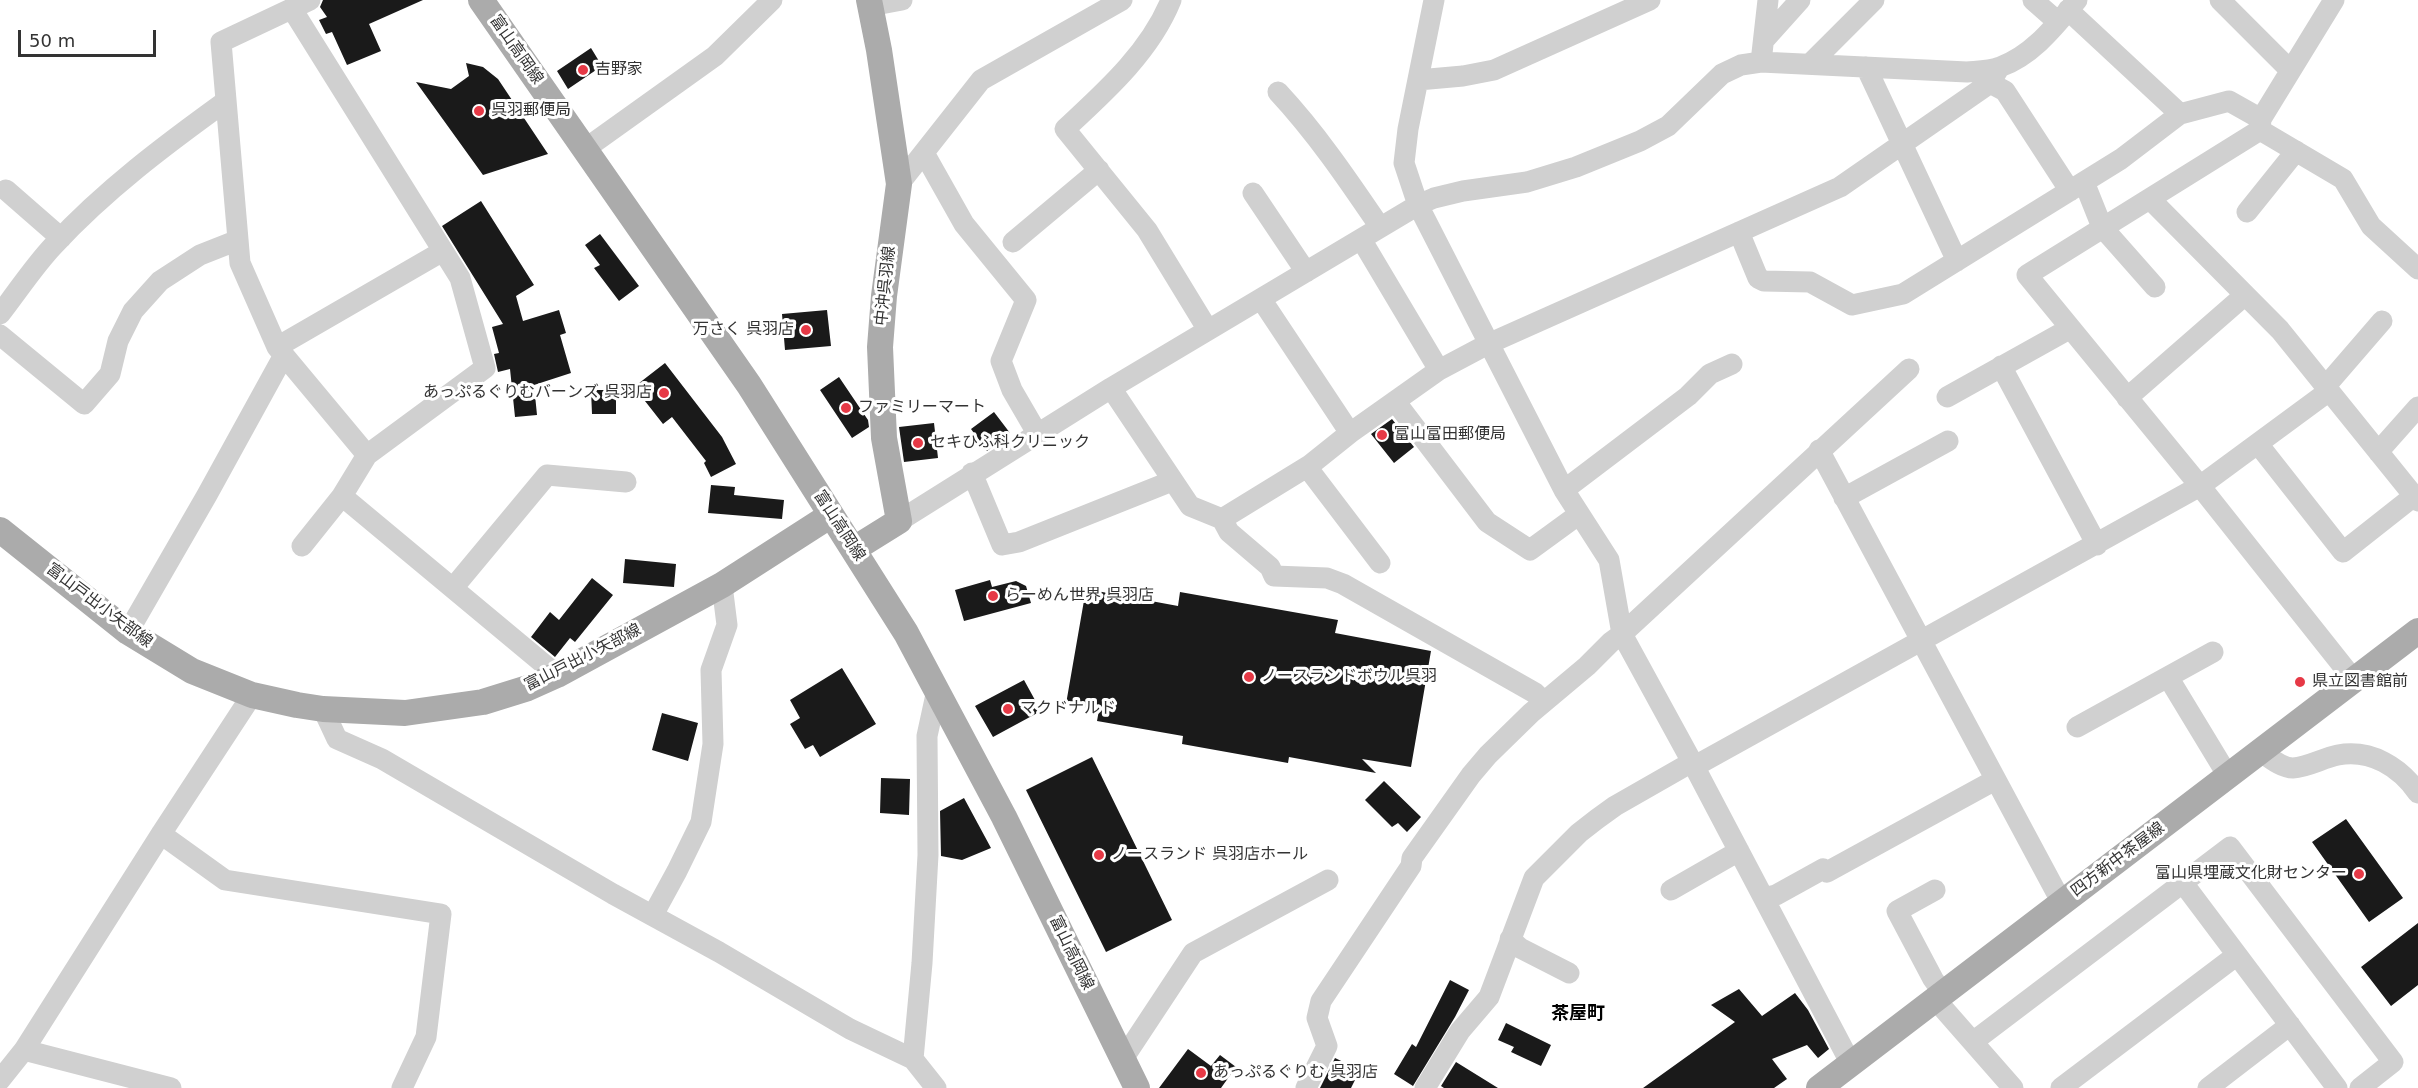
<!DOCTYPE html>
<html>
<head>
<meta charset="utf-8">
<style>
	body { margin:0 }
	#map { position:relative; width:2418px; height:1088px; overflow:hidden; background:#fff; font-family:"DejaVu Sans",sans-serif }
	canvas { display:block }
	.scale { position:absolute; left:18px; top:30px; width:138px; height:27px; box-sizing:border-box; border:3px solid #333; border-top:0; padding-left:8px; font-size:18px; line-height:21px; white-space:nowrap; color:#333; -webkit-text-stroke:4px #fff; paint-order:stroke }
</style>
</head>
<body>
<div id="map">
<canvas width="2418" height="1088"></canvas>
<div class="scale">50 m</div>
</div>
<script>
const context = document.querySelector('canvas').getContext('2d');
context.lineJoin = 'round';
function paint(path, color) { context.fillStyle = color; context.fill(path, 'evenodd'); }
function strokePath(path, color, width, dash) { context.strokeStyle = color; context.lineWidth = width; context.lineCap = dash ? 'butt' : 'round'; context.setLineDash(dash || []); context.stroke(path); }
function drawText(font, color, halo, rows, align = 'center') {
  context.font = font + ' "DejaVu Sans","Noto Sans JP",sans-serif'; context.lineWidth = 6; context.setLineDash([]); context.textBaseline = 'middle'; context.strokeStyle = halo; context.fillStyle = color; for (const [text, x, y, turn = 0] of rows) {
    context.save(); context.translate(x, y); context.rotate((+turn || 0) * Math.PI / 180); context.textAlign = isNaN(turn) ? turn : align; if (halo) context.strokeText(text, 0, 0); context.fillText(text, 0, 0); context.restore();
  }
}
const building = new Path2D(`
	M323 0H423L369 24 381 51 347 65 332 32 326 34 319 20 327 17 320 7Z
	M591 48 602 66 568 89 557 71Z
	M466 63 483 67 498 79 548 154 483 175 416 82 451 89 469 76Z
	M481 201 534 285 516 296 523 321 559 310 566 333 560 335 571 373 534 385 537 415 515 417 510 369 498 372 494 354 499 353 492 327 503 324 442 226Z
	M600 234 639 286 619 301 594 268 600 265 585 245Z
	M827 310 831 346 785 350 782 314Z
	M665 363 722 437 736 464 711 477 704 463 706 461 672 417 663 424 634 387Z
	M839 377 868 420 869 427 852 438 820 390Z
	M591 390H616V414H592Z
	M994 412 1010 433 987 451 971 429Z
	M1392 419 1414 447 1394 463 1371 434Z
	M934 423 938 458 904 462 899 427Z
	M711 485 735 487 734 495 784 500 782 519 708 513Z
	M625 559 676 564 674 587 623 583Z
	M592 578 613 595 575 642 570 638 555 657 531 637 550 612 559 620Z
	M990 580 992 587 1016 581 1026 586 1031 603 964 621 955 590Z
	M1086 589 1178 606 1180 592 1338 620 1335 633 1431 651 1411 767 1362 759 1376 773 1289 757 1288 763 1182 744 1183 736 1097 721 1099 710 1066 704Z
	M842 668 876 724 820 757 813 745 805 749 790 724 800 718 790 700Z
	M1024 680 1041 711 993 737 975 706Z
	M662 713 698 723 688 761 652 750Z
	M1092 757 1172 920 1106 952 1026 790Z
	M881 778 910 779 909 815 880 813Z
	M1384 781 1421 817 1407 832 1398 823 1392 827 1365 800Z
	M964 798 991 848 962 860 941 856 940 811Z
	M2346 819 2403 898 2369 922 2312 842Z
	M2418 923V985L2391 1006 2361 967Z
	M1450 980 1469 990 1455 1017 1413 1086 1394 1074 1412 1044 1416 1047Z
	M1739 989 1762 1016 1795 993 1808 1010 1829 1049 1818 1058 1807 1045 1772 1059 1787 1079 1774 1088H1643L1735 1022 1711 1005Z
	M1506 1023 1551 1045 1541 1066 1511 1052 1514 1047 1498 1040Z
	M1188 1049 1211 1066 1220 1055 1236 1067 1221 1088H1159Z
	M1335 1058 1360 1070 1351 1088H1320Z
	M1456 1062 1498 1088H1444L1441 1086Z`);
const minor = new Path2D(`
	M310 0 221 42 240 263 277 347 367 455
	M1171 0C1150 52 1105 92 1065 129L1147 230 1208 330
	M1434 0 1408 129 1404 163 1418 205 1564 490 1609 560 1622 634 1692 762 1851 1064
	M2033 0 2058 22
	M2220 0 2290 70
	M2334 0 2261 119 2260 130 2027 275 2200 486 2354 680
	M870 6 902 0
	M292 9 460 278 485 368 367 455 342 496 302 546
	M2068 10 2180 114
	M1765 39 1800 0
	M1761 62 1768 0
	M1810 64 1874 0
	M1866 67 1957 261
	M1418 80 1463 76 1494 70 1650 0
	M1990 83 2005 91 2070 191
	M1278 92C1317 134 1348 180 1380 227
	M2260 130 2343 179 2371 226 2418 269
	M585 149 715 56 772 0
	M924 153 964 224 1026 300 1001 361 1012 390 1037 433
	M2084 182 2102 227 2155 287
	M899 184 981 80 1122 0
	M6 190 61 238
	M1253 193 1306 272
	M2150 199 2280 330 2418 501
	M2247 212 2296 151
	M1739 232 1758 278 1764 281 1810 282 1852 305 1903 294 2121 159 2180 114 2229 101 2261 119
	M1361 239 1439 370
	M1013 242 1099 170
	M1261 299 1350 433
	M0 314C18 291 34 266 54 245 105 190 165 145 226 101
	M0 335 84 404 110 374 118 341 133 311 160 281 200 255 238 240
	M277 347 443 251
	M2001 366 2097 545
	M2325 387 2382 321
	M1111 388 1190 506 1222 519 1310 465 1350 433 1439 370 1488 344 1840 187 1990 83 1999 68
	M1947 397 2069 329
	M2127 398 2245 295
	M1395 401 1487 522 1530 550 1578 515
	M2258 444 2343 552 2414 496
	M1819 450 2062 903
	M2378 452 2418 407
	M1307 467 1380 563
	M972 473 1002 545 1019 542 1172 481
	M1564 490 1688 396 1710 374 1732 364
	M342 496 557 675
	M1844 498 1948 441
	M1222 519 1229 532 1270 567 1274 576 1327 578 1343 584 1535 693 1544 702
	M899 521 1111 388 1418 205 1434 198 1463 191 1527 182 1576 167 1640 141 1668 126 1722 74 1741 65 1761 62 1967 72C1978 71 1990 71 2000 67 2033 55 2055 26 2077 0
	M453 588 547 475 626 482
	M128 632 207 495 284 355
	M2168 677 2228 776
	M323 709 337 739 382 759 613 894 719 952 850 1029 913 1059 936 1088
	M2077 727 2213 652
	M2260 751C2269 757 2281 768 2293 768 2308 767 2323 758 2338 755 2371 749 2400 767 2418 793
	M1695 766 2200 486 2329 391
	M161 834 225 880 441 914 426 1037 402 1088
	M2183 883 2337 1088
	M1671 890 1739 851
	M1935 890 1897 911 1933 979 1943 993
	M1764 898 1776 895 1823 869 1827 872 1995 780
	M653 915 677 871 701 822 713 744 711 670 727 625 722 585
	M1510 939 1520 948 1569 973
	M1935 999 2013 1088
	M1974 1041 2230 847 2393 1062 2360 1088
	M24 1050 171 1088
	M913 1059 922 963 928 855 927 736 937 690
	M1123 1059 1193 953 1328 880
	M0 1080 24 1050 161 834 252 695
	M1306 1088 1327 1046 1317 1018 1321 1001 1411 866 1412 858 1471 775 1488 755 1531 713 1587 666 1611 642 1622 634 1909 369
	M1425 1088 1460 1031 1489 997 1534 878 1579 833 1597 819 1615 806 1692 762
	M2061 1088 2237 955
	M2208 1088 2290 1025`);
const major = new Path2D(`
	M481 0 749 385 906 633 1004 817 1137 1088
	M0 530 128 632 192 671 252 695 297 705 323 709 405 713 483 702 528 688 557 675 722 585 831 515
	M854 549 899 521 884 438 880 347 884 296 899 184 879 50 869 0
	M1819 1088 2418 631`);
const markers = [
	[583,70,6,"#e63946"],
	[479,111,6,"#e63946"],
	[806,330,6,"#e63946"],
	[664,393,6,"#e63946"],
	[846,408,6,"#e63946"],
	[1382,435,6,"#e63946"],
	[918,443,6,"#e63946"],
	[993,596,6,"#e63946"],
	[1249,677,6,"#e63946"],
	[2300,682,6,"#e63946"],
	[1008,709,6,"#e63946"],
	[1099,855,6,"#e63946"],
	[2359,874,6,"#e63946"],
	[1201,1073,6,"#e63946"]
];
const streetNames = [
	["富山高岡線",516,50,55],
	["中沖呉羽線",886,286,-84],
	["富山高岡線",839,526,57],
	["富山戸出小矢部線",99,606,37],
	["富山戸出小矢部線",583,658,-27],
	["四方新中茶屋線",2118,860,-37],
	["富山高岡線",1071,953,64]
];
const poiNames = [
	["吉野家",595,70],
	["呉羽郵便局",491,111],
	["万さく 呉羽店",794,330,"right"],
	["あっぷるぐりむバーンズ 呉羽店",652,393,"right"],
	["ファミリーマート",858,408],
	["富山富田郵便局",1394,435],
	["セキひふ科クリニック",930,443],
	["らーめん世界 呉羽店",1005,596],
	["ノースランドボウル呉羽",1261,677],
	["県立図書館前",2312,682],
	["マクドナルド",1020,709],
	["ノースランド 呉羽店ホール",1111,855],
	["富山県埋蔵文化財センター",2347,874,"right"],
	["あっぷるぐりむ 呉羽店",1213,1073]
];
const neighbourhoodNames = [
	["茶屋町",1578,1014]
];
paint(building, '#1a1a1a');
strokePath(minor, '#d0d0d0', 21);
strokePath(major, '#ababab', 26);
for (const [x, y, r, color] of markers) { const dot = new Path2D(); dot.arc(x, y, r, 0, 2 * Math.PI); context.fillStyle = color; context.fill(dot); strokePath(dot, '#fff', 2); }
drawText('16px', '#333', '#fff', streetNames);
drawText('16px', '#333', '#fff', poiNames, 'left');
drawText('bold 18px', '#000', '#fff', neighbourhoodNames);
</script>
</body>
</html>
